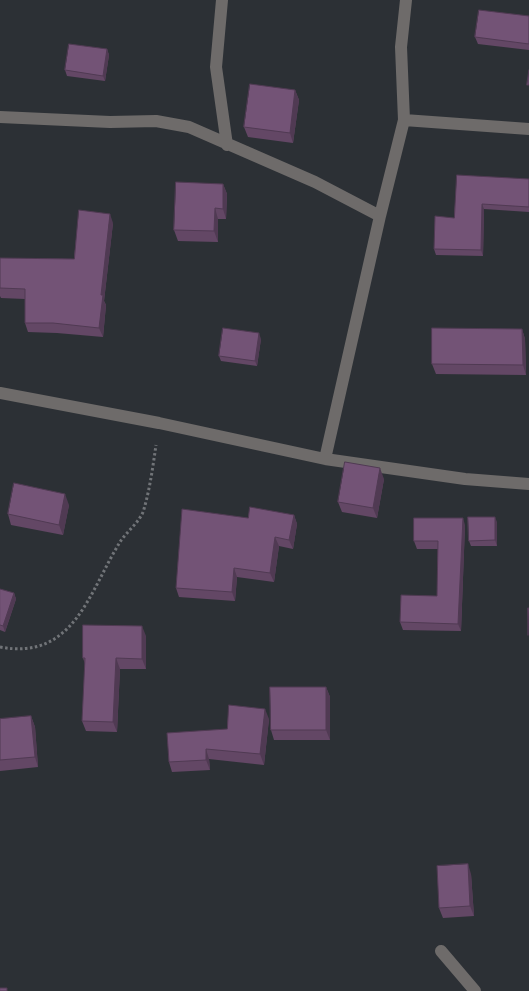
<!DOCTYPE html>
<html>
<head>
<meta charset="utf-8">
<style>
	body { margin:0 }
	canvas { display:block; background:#2c3035 }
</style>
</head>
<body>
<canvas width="529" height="991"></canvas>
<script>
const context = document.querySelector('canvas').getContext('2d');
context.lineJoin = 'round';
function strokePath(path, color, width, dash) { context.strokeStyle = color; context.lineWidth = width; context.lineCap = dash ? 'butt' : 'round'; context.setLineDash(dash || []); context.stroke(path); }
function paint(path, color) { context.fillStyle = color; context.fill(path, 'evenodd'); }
const path = new Path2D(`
	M0 647C74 661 89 592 120 542 127 531 141 521 144 509 150 488 153 466 156 445`);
const minor = new Path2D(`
	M222 0 216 67 227 145
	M0 117 110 122 156 121 189 127 315 182 380 216
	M404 120 529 129
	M0 393 159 423 325 459 465 479 529 484
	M325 459 380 216 404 120 401 47 406 0
	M441 951 475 991`);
const wall = new Path2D(`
	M529 16V50L478 44 475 37Z
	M107 49 109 55 105 81 67 76 65 70Z
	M295 90 299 100 293 143 248 137 244 127Z
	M529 179V212L484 209 483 256 436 255 434 249 454 218Z
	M223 184 227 194 226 219H218V242L178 241 174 230Z
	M113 223 104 301 106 305 103 337 57 333 28 332 25 323V299L1 298 0 296V258L74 259Z
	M522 329 525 339 526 375 436 374 432 364Z
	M261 339 257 366 221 361 219 356Z
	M384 479 377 518 342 512 338 502Z
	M69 505 63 535 11 525 8 514Z
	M294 515 297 524 293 549 279 546 274 582 237 577 235 601 179 597 176 588 248 518Z
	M497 522V546H471L469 541Z
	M465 525 461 631 403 630 400 622 437 596 438 549H417L414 541Z
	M0 589 14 593 16 599 5 632 0 630Z
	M146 636V669H120L117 732 86 731 82 721 85 664 83 658Z
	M326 687 330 697V740H274L271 730Z
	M31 716 35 727 38 767 0 771V719Z
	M269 719 264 765 209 759 210 770 172 772 169 762 227 729Z
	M471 874 474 916 443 918 439 908Z`);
const shadedWall = new Path2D(`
	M107 49 109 55 105 81 103 76Z
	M295 90 299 100 293 143 290 133Z
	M223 184 227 194 226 219 223 209Z
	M482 204 484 209 483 256 481 250Z
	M215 208 218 219V242L214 231Z
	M110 214 113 223 104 301 106 305 103 337 99 328 101 295Z
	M522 329 525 339 526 375 523 365Z
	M259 333 261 339 257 366 255 361Z
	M380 468 384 479 377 518 373 508Z
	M65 494 69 505 63 535 59 525Z
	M294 515 297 524 293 549 289 540Z
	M495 517 497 522V546L495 540Z
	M463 518 465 525 461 631 458 624Z
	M275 537 279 546 274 582 270 573Z
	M234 568 237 577 235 601 232 592Z
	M14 593 16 599 5 632 3 626Z
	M142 626 146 636V669L142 659Z
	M116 658 120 669 117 732 113 722Z
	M326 687 330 697V740L326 730Z
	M265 709 269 719 264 765 260 754Z
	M31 716 35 727 38 767 35 757Z
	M206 749 209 759 210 770 206 760Z
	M468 864 471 874 474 916 470 906Z`);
const building = new Path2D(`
	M479 10 529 16V44L475 37Z
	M69 44 107 49 103 76 65 70Z
	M529 70V85H527Z
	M250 84 295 90 290 133 244 127Z
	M457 175 529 179V207L482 204 481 250 434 249 435 216 454 218Z
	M176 182 223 184V209L215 208 214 231 174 230Z
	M79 210 110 214 101 295H103L99 328 53 323H25V289L0 288V258L74 259Z
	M223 328 259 333 255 361 219 356Z
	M432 328 522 329 523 365 432 364Z
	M345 462 380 468 373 508 338 502Z
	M14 483 65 494 59 525 8 514Z
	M250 507 294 515 289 540 275 537 270 573 234 568 232 592 176 588 182 509 248 518Z
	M468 517H495V540L469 541Z
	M414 518H463L458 624 400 622 401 595 437 596 438 541H414Z
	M0 589 14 593 3 626 0 625Z
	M528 608H529L528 635Z
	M83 625 142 626V659L116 658 113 722 82 721 85 658H83Z
	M270 687H326V730H271Z
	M229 705 265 709 260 754 206 749V760L169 762 167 733 227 729Z
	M31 716 35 757 0 760V719Z
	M468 864 470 906 439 908 437 866Z
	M0 988H7V991H0Z`);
strokePath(path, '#717478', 3, [2.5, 2.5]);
strokePath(minor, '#6e6b6a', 12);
paint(wall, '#634765');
paint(shadedWall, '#503a53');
paint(building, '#735376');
strokePath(building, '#503a53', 1);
</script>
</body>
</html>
